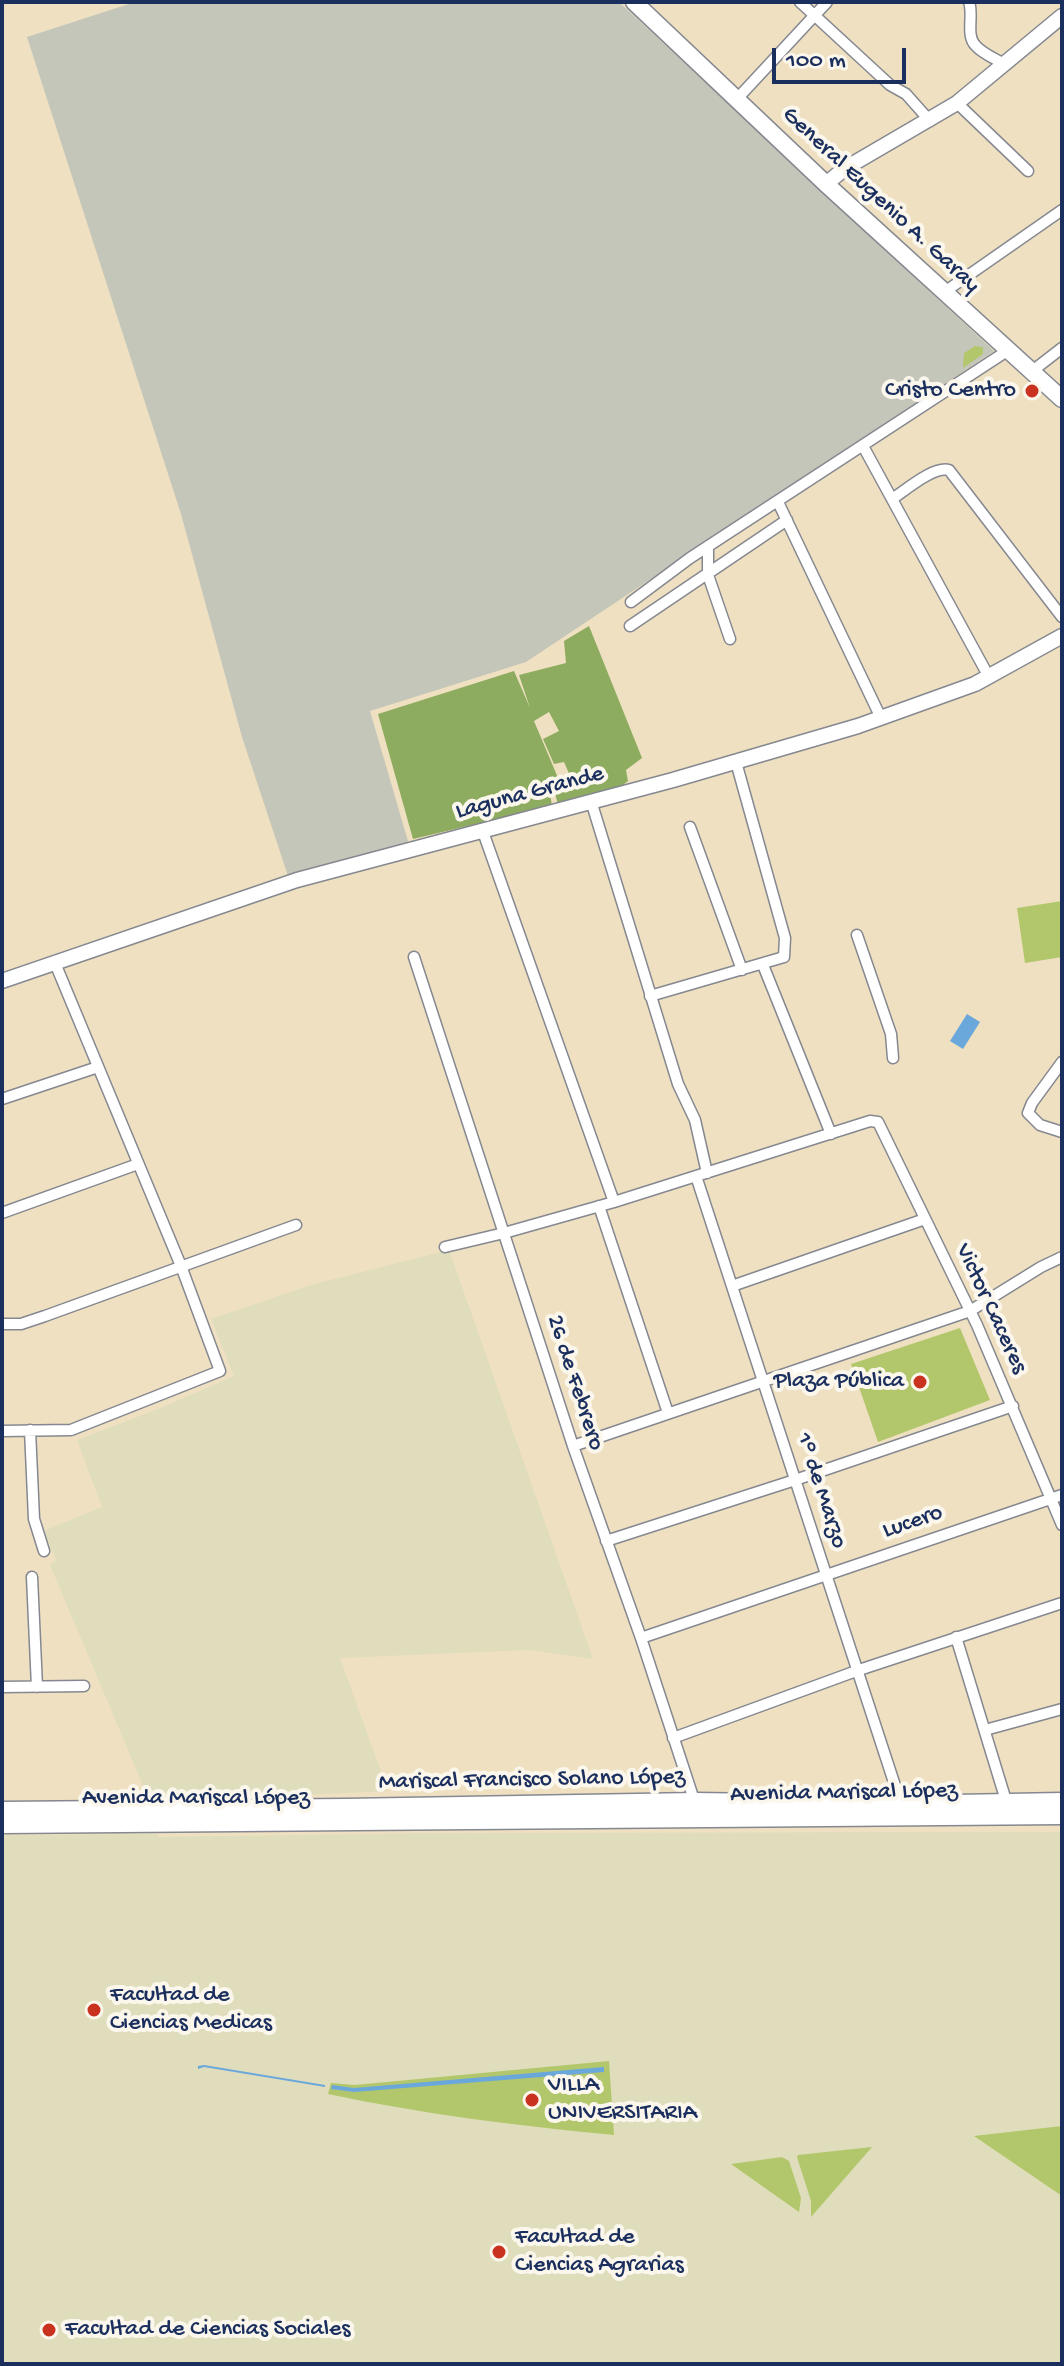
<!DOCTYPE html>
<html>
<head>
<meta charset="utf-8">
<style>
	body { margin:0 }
	#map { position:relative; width:1064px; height:2366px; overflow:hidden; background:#efe0c1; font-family:"Gochi Hand",sans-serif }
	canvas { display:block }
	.frame { position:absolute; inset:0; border:4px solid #1b2f5e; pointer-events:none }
	.scale { position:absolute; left:772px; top:48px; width:134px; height:36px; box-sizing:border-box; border:4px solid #1b2f5e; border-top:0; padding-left:10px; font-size:24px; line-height:28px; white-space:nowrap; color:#1b2f5e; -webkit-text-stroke:6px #fbf7ec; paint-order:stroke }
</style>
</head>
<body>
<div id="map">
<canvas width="1064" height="2366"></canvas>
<div class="frame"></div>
<div class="scale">100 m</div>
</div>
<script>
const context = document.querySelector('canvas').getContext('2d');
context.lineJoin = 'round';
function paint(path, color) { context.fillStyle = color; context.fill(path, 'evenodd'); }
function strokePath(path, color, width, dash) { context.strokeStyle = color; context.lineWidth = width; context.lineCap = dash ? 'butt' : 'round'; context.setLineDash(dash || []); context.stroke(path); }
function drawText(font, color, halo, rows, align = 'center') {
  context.font = font + ' "Gochi Hand",sans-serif'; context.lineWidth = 8; context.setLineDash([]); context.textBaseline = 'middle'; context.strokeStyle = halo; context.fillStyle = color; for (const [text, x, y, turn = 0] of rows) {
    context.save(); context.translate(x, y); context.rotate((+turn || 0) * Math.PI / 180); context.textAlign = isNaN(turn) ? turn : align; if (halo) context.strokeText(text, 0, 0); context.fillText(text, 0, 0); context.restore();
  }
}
const built = new Path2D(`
	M449 1250 593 1659 529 1650 340 1658 388 1791 150 1802 50 1565 56 1560 44 1531 102 1507 77 1440 158 1409 234 1376 211 1319 311 1285Z
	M1062 1832V2364H101L98 2362 96 2364H2V1835L158 1834 159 1837 433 1833Z`);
const industrial = new Path2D(`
	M135 2H619L994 351 526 662 370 711 410 848 289 879 242 737 181 514 27 37Z`);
const green = new Path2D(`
	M975 346 983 347V354L963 368 964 353Z
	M1062 901V957L1025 963 1017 908Z
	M960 1328 990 1400 878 1442 851 1364Z
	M609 2061 614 2135C518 2126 423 2114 328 2094L331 2083 355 2085Z
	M1062 2126V2196L974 2136Z
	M872 2147 811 2217V2201L797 2157 798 2155Z
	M782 2157 789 2161 801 2198 799 2212 731 2164Z`);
const forest = new Path2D(`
	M589 626 642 758 626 770 628 781 618 789 558 805 555 793 574 785 564 762 554 764 543 739 559 731 549 712 534 721 561 785 550 793 552 806 413 839 378 714 514 671 530 708 519 675 566 663 564 641Z`);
const water = new Path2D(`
	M967 1014 980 1022 963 1049 950 1041Z
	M204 2065 325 2085V2087L204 2067 198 2069V2066Z
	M604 2067V2072L354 2092 331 2089 332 2085 354 2088Z`);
const minor = new Path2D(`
	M800 2 890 85 906 94 930 121
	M969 2C974 15 965 36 976 46 983 54 996 59 1004 64
	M736 100 827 2
	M957 103 1028 171
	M943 293 1062 210
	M1031 372 1062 348
	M863 446 989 677
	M892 499C906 490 933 466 949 470L1062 617
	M778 502 881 718
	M708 546V575L730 639
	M631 602 690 558 1007 351
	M630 626 787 520
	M591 801 678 1084 695 1120 707 1173
	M690 827 742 970
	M482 829 614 1202
	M857 935 891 1034 893 1058
	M414 957 573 1446 641 1638 696 1806
	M763 965 831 1134
	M650 996 784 957 785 938 736 762
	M1062 1062 1032 1103 1028 1113 1040 1125 1062 1132
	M2 1099 98 1067
	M696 1176 902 1807
	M599 1206 668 1413
	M2 1213 138 1164
	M445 1247 504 1233 614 1202 870 1121 878 1122 977 1325 1062 1525
	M732 1286 925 1219
	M2 1324H21L45 1316 296 1225
	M30 1430 34 1519 44 1551
	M2 1431 71 1430 220 1371 181 1266 55 963
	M573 1446 970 1311 1041 1267 1062 1257
	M606 1541 795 1480 1013 1406
	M32 1577 37 1687
	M956 1637 1007 1804
	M641 1638 1062 1495
	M2 1687 84 1686
	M985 1730 1062 1709
	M673 1738 859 1670 1062 1603`);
const secondary = new Path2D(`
	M826 184 844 169 957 103 1062 16
	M2 981 297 880 673 780 858 726 975 684 1062 636`);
const primary = new Path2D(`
	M634 2 826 184 1062 399`);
const trunk = new Path2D(`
	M2 1811 346 1808 695 1802 902 1805 1062 1802
	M2 1824 1062 1815`);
const markers = [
	[1032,391,8,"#c8321e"],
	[920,1382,8,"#c8321e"],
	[94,2010,8,"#c8321e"],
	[532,2100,8,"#c8321e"],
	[499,2252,8,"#c8321e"],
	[49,2330,8,"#c8321e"]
];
const streetNames = [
	["General Eugenio A. Garay",880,201,43],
	["Laguna Grande",530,794,-15],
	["Victor Caceres",990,1309,65],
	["26 de Febrero",574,1383,72],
	["1° de Marzo",820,1491,72],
	["Lucero",913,1523,-19],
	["Mariscal Francisco Solano López",532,1781,-1],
	["Avenida Mariscal López",844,1794,-1],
	["Avenida Mariscal López",196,1799]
];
const poiNames = [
	["Cristo Centro",1016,391,"right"],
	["Plaza Pública",904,1382,"right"],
	["Facultad de",110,1996],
	["Ciencias Medicas",110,2024],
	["VILLA",548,2086],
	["UNIVERSITARIA",548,2114],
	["Facultad de",515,2238],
	["Ciencias Agrarias",515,2266],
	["Facultad de Ciencias Sociales",65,2330]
];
paint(built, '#dfddbb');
paint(industrial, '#c3c6b9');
paint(green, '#b2c76b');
paint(forest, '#8dac5f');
paint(water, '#6aa8dc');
strokePath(minor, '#858890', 13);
strokePath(secondary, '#858890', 17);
strokePath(primary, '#858890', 19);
strokePath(trunk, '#858890', 21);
strokePath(minor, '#fff', 10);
strokePath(secondary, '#fff', 14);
strokePath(primary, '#fff', 16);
strokePath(trunk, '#fff', 18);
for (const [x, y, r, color] of markers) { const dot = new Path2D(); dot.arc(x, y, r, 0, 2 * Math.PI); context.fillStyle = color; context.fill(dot); strokePath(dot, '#fbf7ec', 3); }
drawText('24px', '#1b2f5e', '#fbf7ec', streetNames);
drawText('24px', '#1b2f5e', '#fbf7ec', poiNames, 'left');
</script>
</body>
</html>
